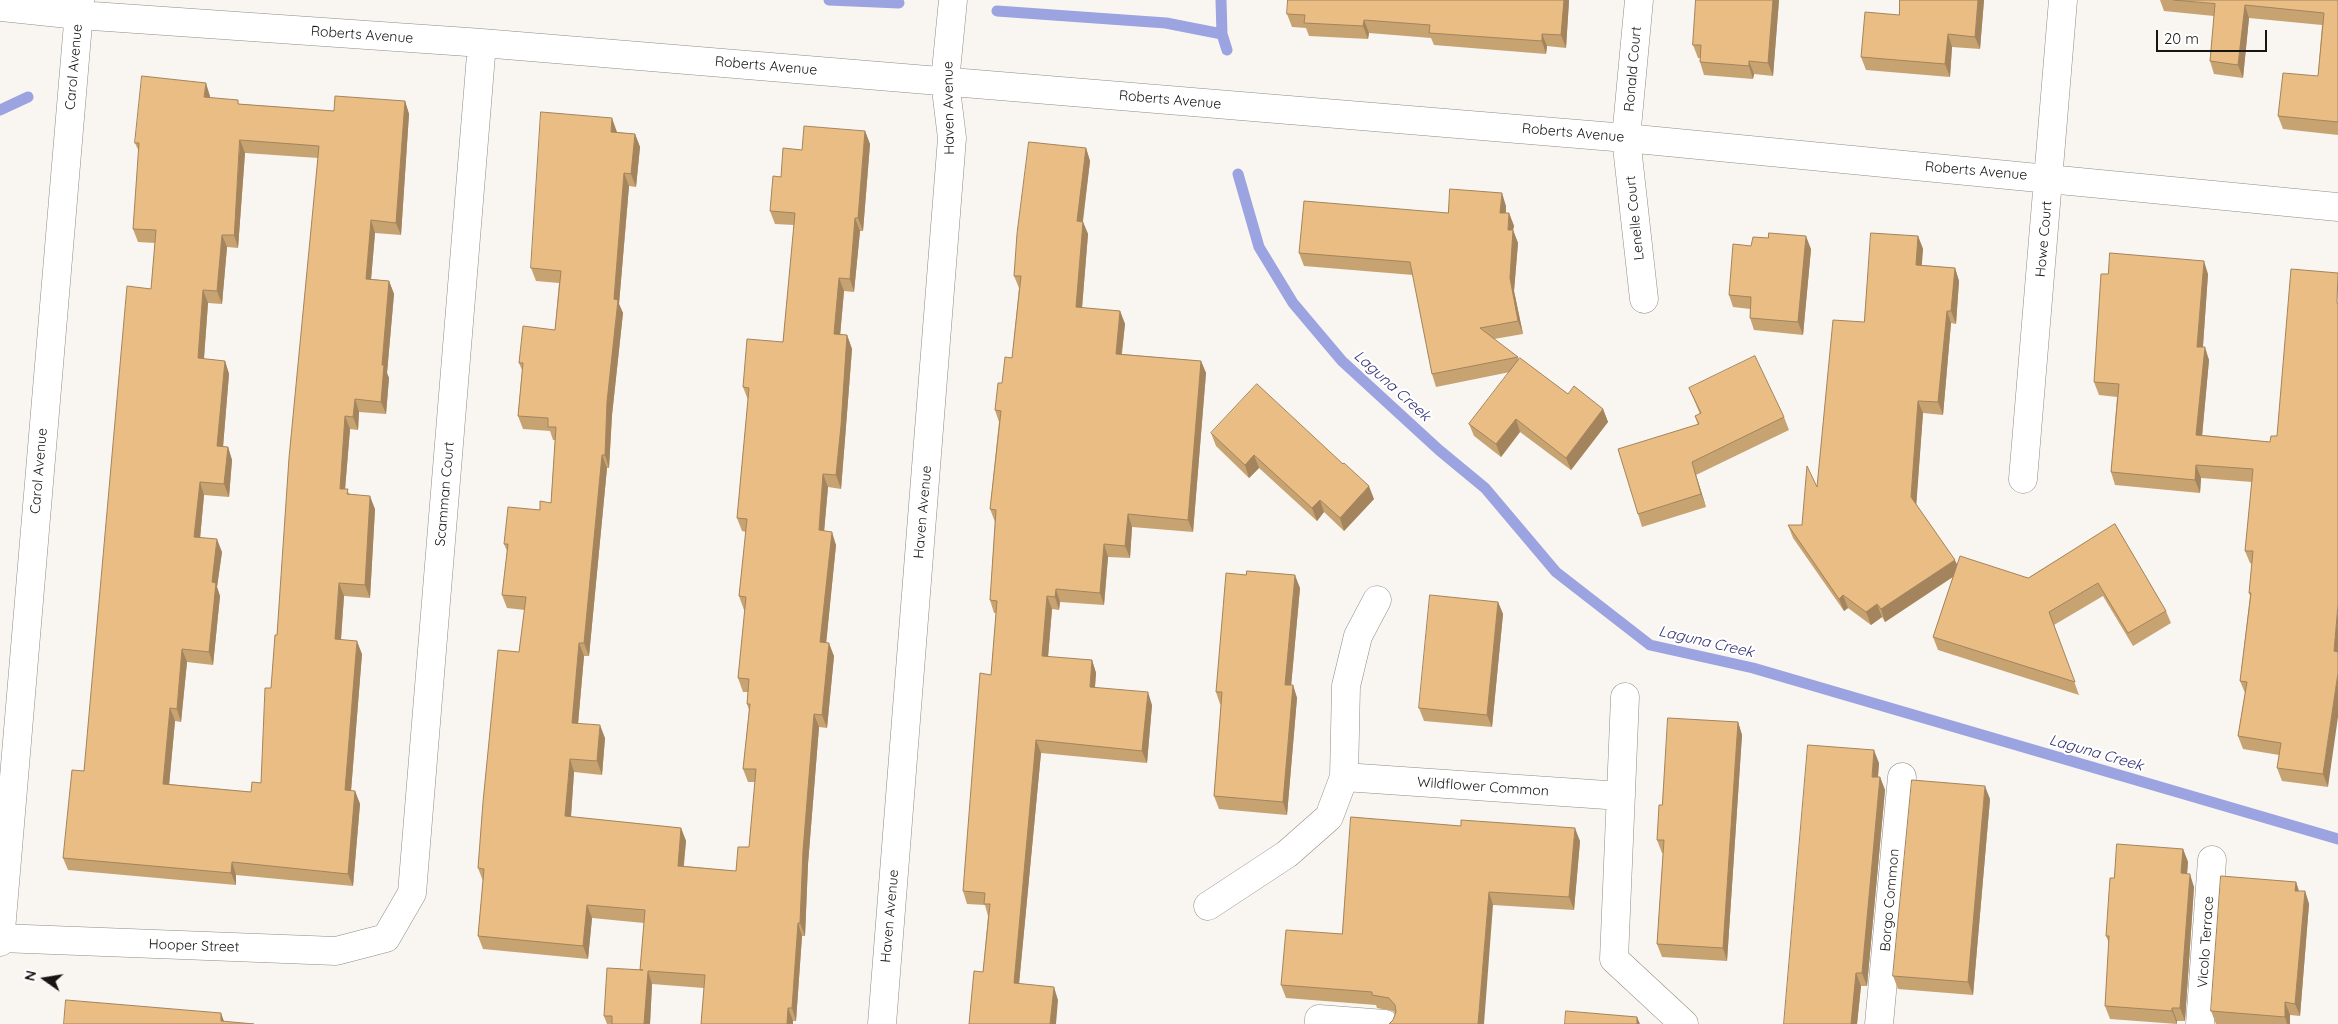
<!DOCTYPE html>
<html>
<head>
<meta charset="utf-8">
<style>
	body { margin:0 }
	#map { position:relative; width:2338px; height:1024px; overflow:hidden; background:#f9f5f1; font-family:Quicksand,sans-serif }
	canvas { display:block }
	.north { position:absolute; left:20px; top:954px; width:50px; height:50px; -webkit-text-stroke:4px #fff; paint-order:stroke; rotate:283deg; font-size:14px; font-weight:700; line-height:20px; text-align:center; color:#161514 }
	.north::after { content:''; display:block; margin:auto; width:18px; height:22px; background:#161514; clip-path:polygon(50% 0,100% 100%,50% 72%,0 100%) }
	.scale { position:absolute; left:2156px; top:30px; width:111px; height:22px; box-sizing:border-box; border:2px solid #161514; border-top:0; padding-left:6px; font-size:15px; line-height:18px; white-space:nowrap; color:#161514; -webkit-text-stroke:4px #fff; paint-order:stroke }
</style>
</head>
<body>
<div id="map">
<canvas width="2338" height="1024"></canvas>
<div class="north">N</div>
<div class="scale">20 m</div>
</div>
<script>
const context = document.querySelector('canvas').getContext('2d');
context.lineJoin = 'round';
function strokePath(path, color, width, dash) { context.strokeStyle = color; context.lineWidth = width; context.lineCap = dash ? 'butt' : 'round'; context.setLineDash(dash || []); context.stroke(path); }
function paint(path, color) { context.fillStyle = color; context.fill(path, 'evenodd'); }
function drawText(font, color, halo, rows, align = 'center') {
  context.font = font + ' Quicksand,sans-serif'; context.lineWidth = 4.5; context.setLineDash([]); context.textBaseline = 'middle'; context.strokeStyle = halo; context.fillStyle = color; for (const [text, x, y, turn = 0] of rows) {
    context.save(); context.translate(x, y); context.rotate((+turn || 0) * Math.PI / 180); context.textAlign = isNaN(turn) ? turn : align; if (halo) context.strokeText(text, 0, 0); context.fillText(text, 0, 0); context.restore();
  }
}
const stream = new Path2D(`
	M829 0 899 3
	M1221 0 1222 34 1227 50
	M997 11 1166 23 1222 34
	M0 110 28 97
	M1238 174 1259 247 1293 303 1342 361 1439 450 1485 488 1556 572 1650 645 1753 668 2338 839`);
const street = new Path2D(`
	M1639 0 1626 138 1644 299
	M78 15 482 43 1626 138 2338 207
	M2023 479 2063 0
	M1625 697 1614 959 1684 1024
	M1344 777 1621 796
	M1208 906 1287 854 1329 817 1344 777 1346 686 1358 636 1377 600
	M0 938 336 951 386 938 412 893 482 43
	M0 942 80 0
	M882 1024 952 138 945 81 953 0
	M1319 1024V1019L1385 1024
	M1879 1024 1902 777
	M2200 1024 2212 860`);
const secondary = new Path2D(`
	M0 7 78 15`);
const wall = new Path2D(`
	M1696 0H1779L1773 76 1754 74 1753 79 1704 75 1700 62V58H1698L1693 45Z
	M1900 0H1984L1980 49 1952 47 1950 77 1866 70 1861 57 1899 15Z
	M2160 0H2338V135L2283 129 2278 116 2318 76 2322 25 2249 18 2243 78 2214 74 2210 61 2214 16 2164 11Z
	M1569 1 1566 48 1547 46 1546 54 1434 45 1431 38 1369 33 1368 39 1309 36 1306 28 1292 27 1287 14Z
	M210 96V98L240 104 334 111 405 101 409 114 401 235 375 233 371 279 389 281 394 294 387 373 389 378 386 414 359 412 358 430 350 429 345 489 350 494 375 509 370 598 344 596 341 640 362 654 351 791H355L360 804 353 886 236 875V885L68 870 63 858 84 771 151 289 155 243 138 242 133 229 139 152 135 143ZM245 153 318 158 277 635 271 688 261 783 251 792 169 784 175 721 181 722 187 662 213 665 220 596 217 587 222 552 200 538 204 495 229 497 232 460 228 447H223L229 374 225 361 204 359 208 303 222 304 227 247 238 248Z
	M865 131 870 144 863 231H860L854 292 844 291 840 335H847L852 349 845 439 841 489 828 487 824 531 836 545 826 642 834 656 827 728 819 727 808 864 805 936H802L796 1021H793V1024H701L704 988 652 984 650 1024H607L604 1016 640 970 644 923 592 918 588 959 483 949 478 936 483 881 478 868 519 652 525 610 507 608 502 595 507 551 504 544 540 510 551 503 555 440H553L550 431 523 429 518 416 522 370 519 363 555 330 559 283 536 281 531 268 616 132 635 134 640 147 636 187 629 186 619 304 623 313 612 415 609 468H607L589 656H584L578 723 605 738 602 775 574 772 571 817 681 828 686 841 684 866 736 871 749 847 755 782H748L743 769 749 710 747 704 748 692H743L738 678 745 610H744L739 596 746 532 742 531 737 518 748 400 743 387 783 342 794 225 775 224 770 211 781 177 802 150Z
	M1086 148 1090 161 1083 222 1088 234 1082 308 1120 311 1125 324 1122 354 1201 361 1206 373 1193 532 1132 527 1130 558 1108 557 1104 605 1060 602 1059 610 1052 609 1048 657 1092 660 1096 673 1095 687 1152 705 1147 763 1041 753 1019 983 1058 1000 983 972 988 916 985 905 967 904 963 891 991 675 996 613H994L990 600 995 522 990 509 999 422 995 410 1002 383 1012 358 1019 288 1014 276Z
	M1506 206V213H1509L1514 226 1513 230 1518 243 1514 291 1523 334 1494 339 1518 357 1519 360 1568 394 1603 409 1608 422 1571 470 1520 432 1501 457 1474 436 1469 424 1510 372 1436 387 1432 374 1413 275 1304 266 1299 253 1448 213Z
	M1918 236 1923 249 1921 265 1955 268 1959 281 1956 324 1951 323 1943 415 1923 413 1916 504 1957 564 2028 578 2115 524 2166 611 2171 623 2133 646 2103 596 2054 625 2079 695 1938 650 1933 637 1953 577 1885 622 1882 617 1871 625 1848 608 1844 611 1793 538 1788 525H1802L1817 487 1864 322Z
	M1768 238 1811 249 1803 335 1754 330 1750 318V309L1733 307 1729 295 1751 246Z
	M2108 274H2208L2203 347 2209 360 2202 435 2270 442 2328 787 2282 781 2277 768 2279 755 2243 749 2238 736 2245 693 2240 681 2250 596 2249 593 2252 564 2250 563 2245 551 2252 482 2201 478 2200 493 2115 485 2111 472 2117 397 2099 395 2094 382Z
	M1689 388 1784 417 1789 430 1696 475 1706 507 1642 527 1638 514 1698 425 1695 416 1700 414Z
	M1211 433 1374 499 1344 531 1324 512 1317 521 1259 468 1249 478 1216 446Z
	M1300 588 1291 685H1293L1297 698 1287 815 1219 809 1214 796 1221 705 1220 704 1216 692Z
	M1498 602 1503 614 1492 727 1424 721 1419 708Z
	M1738 722 1742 735 1727 961 1662 957 1657 944 1663 853H1662L1657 840 1662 805Z
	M1879 763 1878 777H1880L1885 790 1867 986H1861L1857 1024H1784Z
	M1990 799 1973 995 1898 989 1893 976Z
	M1580 841 1574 910 1493 905 1393 1020 1395 1013 1393 1011 1377 1008 1376 1005 1286 998 1281 985 1342 934Z
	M2183 849 2188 862 2187 874 2194 887 2185 1021H2177V1024L2110 1019 2105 1006 2109 943 2106 936 2114 878Z
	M2296 882 2299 891H2305L2309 904 2300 1016 2290 1015V1024H2216L2211 1011Z`);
const shadedWall = new Path2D(`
	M1564 0H1569V1L1566 48 1561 35Z
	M1773 0H1779L1773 76 1768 63Z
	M1978 0H1984L1980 49 1975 37Z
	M2245 5 2249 18 2243 78 2238 65Z
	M1364 20 1369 33 1368 39 1363 26Z
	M1542 34 1547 46 1546 54 1542 41Z
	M1948 34 1952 47 1950 77 1945 64Z
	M1749 61 1754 74 1753 79 1749 66Z
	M206 83 210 96 209 110 204 97Z
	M405 101 409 114 401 235 396 223Z
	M612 118 617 132 615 145 611 132Z
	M865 131 870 144 863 231 858 218Z
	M635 134 640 147 636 187 631 174Z
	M240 140 245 153 238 248 234 235Z
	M1086 148 1090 161 1081 234 1077 221Z
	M624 173 629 186 619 304 623 313 612 415 609 468 605 455 607 402 614 299Z
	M1502 193 1506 206 1505 226 1500 213Z
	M1509 213 1514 226 1513 230 1518 243 1514 291 1523 334 1518 321 1510 278 1508 230Z
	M855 218 860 231 854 292 850 279Z
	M371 220 375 233 370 292 366 279Z
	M1083 222 1088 234 1081 320 1076 307Z
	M222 235 227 247 222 304 217 291Z
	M1806 236 1811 249 1803 335 1798 322Z
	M1918 236 1923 249 1921 277 1916 265Z
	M2204 261 2208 274 2202 359 2197 347Z
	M1955 268 1959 281 1956 324 1951 311Z
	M839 278 844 291 839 348 834 334Z
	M389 281 394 294 387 373 389 378 386 414 381 402 382 365Z
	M203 290 208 303 203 371 198 358Z
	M1120 311 1125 324 1120 366 1116 354Z
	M1947 311 1951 323 1943 415 1938 402Z
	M847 335 852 349 845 439 841 489 836 475Z
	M2205 347 2209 360 2201 448 2196 435Z
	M225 361 229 374 222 459 217 446Z
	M1201 361 1206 373 1193 532 1188 520Z
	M355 399 359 412 358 430 353 417Z
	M1918 401 1923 413 1916 509 1911 497Z
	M1603 409 1608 422 1571 470 1566 458Z
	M345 416 350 429 344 502 340 489Z
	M1516 419 1520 432 1501 457 1496 444Z
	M228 447 232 460 229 497 224 484Z
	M602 455 607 468 589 656 584 643Z
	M1254 455 1259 468 1249 478 1245 465Z
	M1692 462 1696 475 1706 507 1701 494Z
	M2196 465 2201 478 2200 493 2195 480Z
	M823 474 828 487 823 544 819 530Z
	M200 482 204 495 199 550 194 537Z
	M1369 486 1374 499 1344 531 1340 518Z
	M370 496 375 509 370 598 365 585Z
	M1320 500 1324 512 1317 521 1312 508Z
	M1128 514 1132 527 1130 558 1125 546Z
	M832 532 836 545 825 655 820 642Z
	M217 539 222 552 217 587 220 596 213 665 209 652 212 582Z
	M1104 544 1108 557 1104 605 1100 593Z
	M1955 560 1960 572 1885 622 1881 609Z
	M1295 575 1300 588 1290 698 1285 685Z
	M339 583 344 596 340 652 335 639Z
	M1056 589 1060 602 1059 610 1055 597Z
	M1843 595 1848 608 1844 611 1839 599Z
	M1047 596 1052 609 1047 669 1042 656Z
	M1498 602 1503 614 1492 727 1487 715Z
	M1877 604 1882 617 1871 625 1866 612Z
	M2338 605V663L2334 651Z
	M357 641 362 654 350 803 345 790Z
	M579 643 584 656 577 736 572 723Z
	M829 643 834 656 827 728 822 715Z
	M182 649 187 662 181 722 177 709Z
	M1092 660 1096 673 1094 699 1090 687Z
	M2338 673V717L2328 787 2323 774Z
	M1293 685 1297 698 1287 815 1283 802Z
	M1148 692 1152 705 1147 763 1142 751Z
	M170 708 175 721 168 797 163 784Z
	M814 714 819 727 808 864 805 936 800 923 803 851Z
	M1738 722 1742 735 1727 961 1723 948Z
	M600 725 605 738 602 775 597 761Z
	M1036 740 1041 753 1018 995 1014 983Z
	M1874 750 1879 763 1877 789 1872 777Z
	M570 759 574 772 570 830 565 816Z
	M1880 777 1885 790 1867 986 1862 973Z
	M1985 786 1990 799 1973 995 1968 982Z
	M355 791 360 804 353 886 348 874Z
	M681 828 686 841 682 879 678 866Z
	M1575 828 1580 841 1574 910 1569 897Z
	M2183 849 2188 862 2186 886 2181 873Z
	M232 862 236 875V885L231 873Z
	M2190 874 2194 887 2185 1021 2180 1008Z
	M2296 882 2300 895 2295 891Z
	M2305 891 2309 904 2300 1016 2295 1004Z
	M1489 892 1493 905 1484 1024H1478Z
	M587 905 592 918 588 959 583 946Z
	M798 923 802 936 796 1021 792 1008Z
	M648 971 652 984 650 1024H644Z
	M1856 973 1861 986 1857 1024H1851Z
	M1054 987 1058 1000 1056 1024H1050Z
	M2285 1002 2290 1015V1024H2287L2285 1017Z
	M788 1008 793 1021V1024H787Z
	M2172 1008 2177 1021V1024L2172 1011Z
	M221 1013 225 1024 221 1021Z
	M1637 1017 1640 1024H1637Z`);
const building = new Path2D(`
	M1288 0H1564L1561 35 1542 34V41L1429 33 1430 25 1364 20 1363 26 1304 23 1305 15 1287 14Z
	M1696 0H1773L1768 63 1749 61V66L1700 62 1701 45H1693Z
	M1900 0H1978L1975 37 1948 34 1945 64 1861 57 1865 12 1899 15Z
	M2174 0H2338V122L2278 116 2283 73 2318 76 2324 13 2245 5 2238 65 2210 61 2215 4Z
	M142 76 206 83 204 97 238 100V104L334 111 335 96 405 101 396 223 371 220 366 279 389 281 382 365H384L381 402 355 399 353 417 345 416 340 489H348L347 494 370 496 365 585 339 583 335 639 357 641 345 790 355 791 348 874 232 862 231 873 63 858 72 770 84 771 127 286 151 289 156 230 133 229 139 143H135ZM240 140 319 146 289 458 277 635H275L271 688H265L261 783 252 782 251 792 163 784 170 708 177 709 182 649 209 652 216 583 212 582 217 539 194 537 200 482 224 484 228 447 217 446 225 361 198 358 203 290 217 291 222 235H234Z
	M541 112 612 118 611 132 635 134 631 174 624 173 614 299 618 300 607 402 605 455H602L584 643H579L572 723 600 725 597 761 570 759 565 816 681 828 678 866 736 871 738 847H749L756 769H743L750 704H747L749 679 738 678 746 597 739 596 747 519 737 518 749 388 743 387 747 339 783 342 795 213 770 211 773 176 781 177 783 148 802 150 804 126 865 131 858 218H855L850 279 839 278 834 334 847 335 841 426 836 475 823 474 819 530 832 532 820 642 829 643 822 715 814 714 803 851 800 923H798L792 1008H788L787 1024H701L705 975 648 971 644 1024H612V1016H604L607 968 643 970H640L645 910 587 905 583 946 478 936 484 869 478 868 483 802 498 650 519 652 526 597 502 595 508 544H504L508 507 540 510V501L551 503 556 427H548V418L518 416 523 363H519L523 326 555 330 561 271 531 268Z
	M1029 142 1086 148 1077 221 1083 222 1076 307 1120 311 1116 354 1201 361 1188 520 1128 514 1125 546 1104 544 1100 593 1056 589 1055 597 1047 596 1042 656 1092 660 1090 687 1148 692 1142 751 1036 740 1014 983 1054 987 1050 1024H969L974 971 983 972 990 904H984L985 893 963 891 980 673 991 675 997 601 990 600 996 510 990 509 1001 411 995 410 998 383H1002L1005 357 1012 358 1021 276H1014L1017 234Z
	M1450 189 1502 193 1500 213H1509L1508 230H1513L1510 278 1518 321 1480 328 1518 357 1432 374 1410 262 1299 253 1304 201 1448 213Z
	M1769 233 1806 236 1798 322 1750 318 1751 297 1729 295 1733 244 1751 246 1753 237 1768 238Z
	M1871 233 1918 236 1916 265 1955 268 1951 311H1947L1938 402 1918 401 1911 497 1955 560 1881 609 1877 604 1866 612 1843 595 1839 599 1788 525H1802L1807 466 1817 487 1833 320 1864 322Z
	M2110 253 2204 261 2197 347H2205L2196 435 2270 442 2271 436H2277L2291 269 2338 273 2337 303H2338V605L2334 651 2338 652V673L2323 774 2277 768 2281 743 2238 736 2247 682 2240 681 2251 593H2249L2253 551H2245L2253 469 2196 465 2195 480 2111 472 2119 384 2094 382 2101 274H2108Z
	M1755 356 1784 417 1692 462 1701 494 1638 514 1618 449 1699 424 1695 416 1701 413 1689 388Z
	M1520 358 1568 394 1574 386 1603 409 1566 458 1516 419 1496 444 1469 424Z
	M1257 384 1343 464 1344 463 1369 486 1340 518 1320 500 1312 508 1254 455 1245 465 1211 433Z
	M2115 524 2166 611 2128 633 2098 583 2049 612 2075 682 1933 637 1960 556 2028 578Z
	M1247 571 1295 575 1285 685H1293L1283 802 1214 796 1222 692H1216L1226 573 1246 575Z
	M1430 595 1498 602 1487 715 1419 708Z
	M1668 718 1738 722 1723 948 1657 944 1664 840H1657L1659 805H1662Z
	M1808 745 1874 750 1872 777H1880L1862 973H1856L1851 1024H1784Z
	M1912 780 1985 786 1968 982 1893 976Z
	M1351 817 1461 826V820L1575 828 1569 897 1489 892 1478 1024H1389L1393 1020 1396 1012 1395 1005 1389 998 1372 995V992L1281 985 1286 930 1342 934Z
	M2117 844 2183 849 2181 873 2190 874 2180 1008H2172V1011L2105 1006 2109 936H2106L2110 878H2114Z
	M2221 876 2296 882 2295 891H2305L2295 1004 2285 1002V1017L2211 1011Z
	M66 1000 221 1013V1021L254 1024H64Z
	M1566 1011 1637 1017V1024H1565Z`);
const streetNames = [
	["Roberts Avenue",362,35,4],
	["Roberts Avenue",766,66,5],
	["Carol Avenue",74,67,-85],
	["Ronald Court",1633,69,-85],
	["Roberts Avenue",1170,100,5],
	["Haven Avenue",949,108,-91],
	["Roberts Avenue",1573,133,5],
	["Roberts Avenue",1976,171,5],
	["Lenelle Court",1635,218,-96],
	["Howe Court",2044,239,-85],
	["Carol Avenue",39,471,-85],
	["Scamman Court",445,494,-85],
	["Haven Avenue",923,512,-85],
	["Wildflower Common",1483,787,4],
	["Borgo Common",1890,900,-85],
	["Haven Avenue",890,916,-85],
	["Vicolo Terrace",2206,942,-86],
	["Hooper Street",194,946,2]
];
const waterNames = [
	["Laguna Creek",1392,386,42],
	["Laguna Creek",1706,642,13],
	["Laguna Creek",2096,753,16]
];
strokePath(stream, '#9ba3e1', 11);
strokePath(street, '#8f8c88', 29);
strokePath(secondary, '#8f8c88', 29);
strokePath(street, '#fff', 28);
strokePath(secondary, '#fff', 28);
paint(wall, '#c8a372');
paint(shadedWall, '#a3845c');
paint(building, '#e9bd84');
strokePath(building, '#a3845c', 1);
drawText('14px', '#161514', '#fff', streetNames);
drawText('italic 15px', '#2f2f76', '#fff', waterNames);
</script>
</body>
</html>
